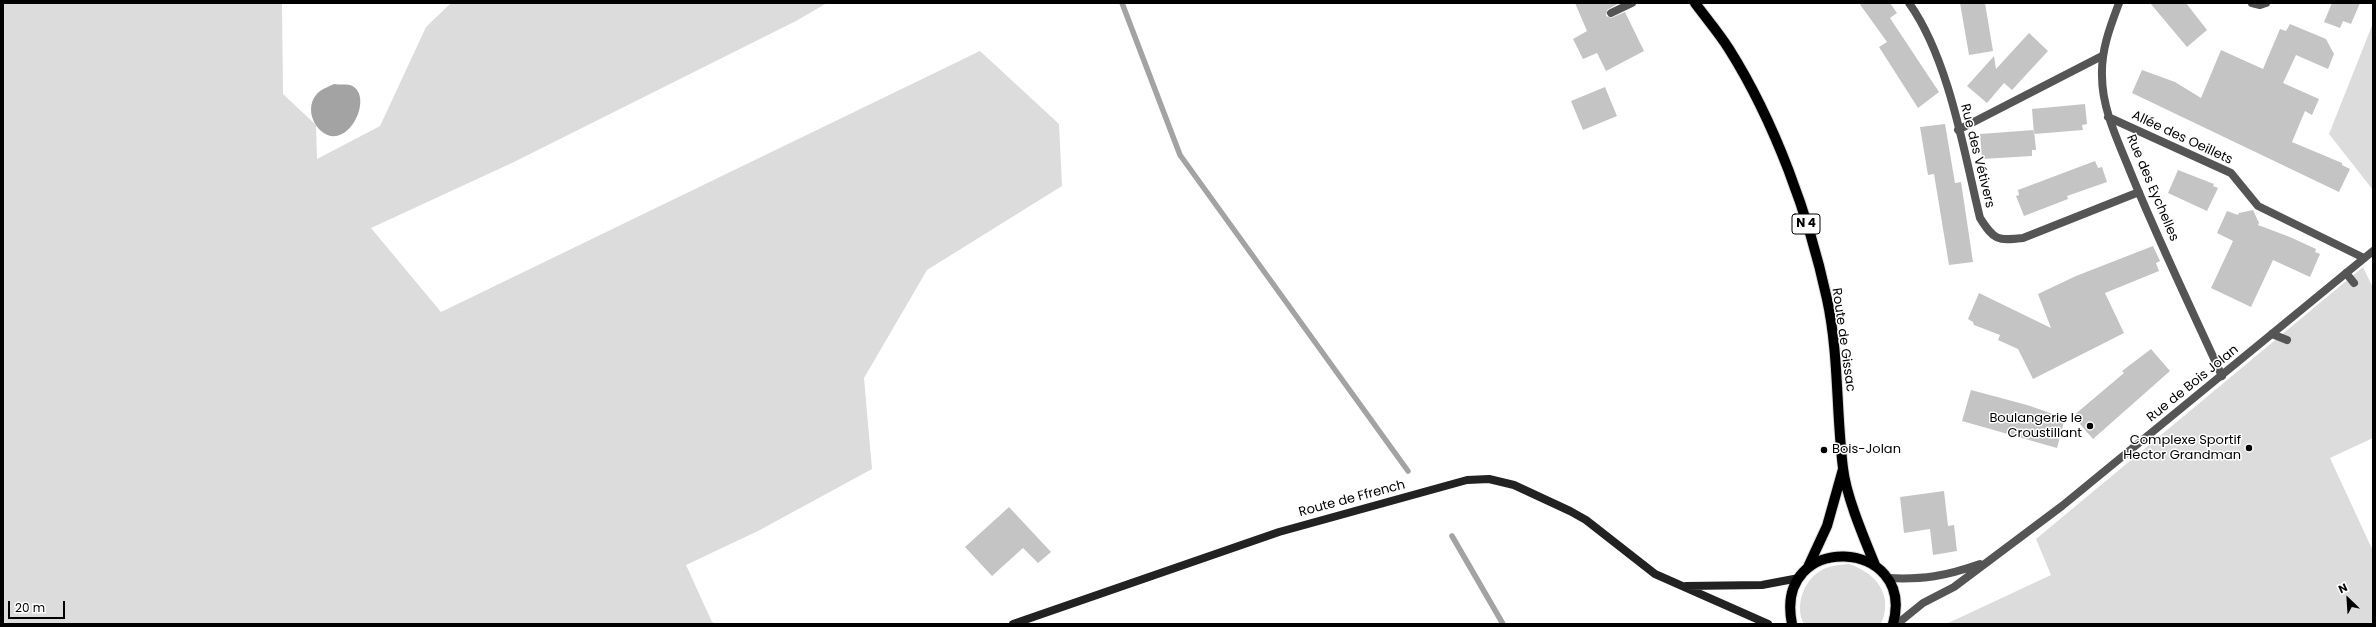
<!DOCTYPE html>
<html>
<head>
<meta charset="utf-8">
<style>
	body { margin:0 }
	#map { position:relative; width:2376px; height:627px; overflow:hidden; background:#fff; font-family:Poppins,sans-serif }
	canvas { display:block }
	.frame { position:absolute; inset:0; border:4px solid #000; pointer-events:none }
	.north { position:absolute; left:2328px; top:579px; width:40px; height:40px; -webkit-text-stroke:3px #fff; paint-order:stroke; rotate:335deg; font-size:11px; font-weight:700; line-height:16px; text-align:center; color:#000 }
	.north::after { content:''; display:block; margin:auto; width:14px; height:18px; background:#000; clip-path:polygon(50% 0,100% 100%,50% 72%,0 100%) }
	.scale { position:absolute; left:8px; top:601px; width:57px; height:18px; box-sizing:border-box; border:2px solid #000; border-top:0; padding-left:5px; font-size:12px; line-height:14px; white-space:nowrap; color:#000; -webkit-text-stroke:3px #fff; paint-order:stroke }
</style>
</head>
<body>
<div id="map">
<canvas width="2376" height="627"></canvas>
<div class="frame"></div>
<div class="north">N</div>
<div class="scale">20 m</div>
</div>
<script>
const context = document.querySelector('canvas').getContext('2d');
context.lineJoin = 'round';
function paint(path, color) { context.fillStyle = color; context.fill(path, 'evenodd'); }
function strokePath(path, color, width, dash) { context.strokeStyle = color; context.lineWidth = width; context.lineCap = dash ? 'butt' : 'round'; context.setLineDash(dash || []); context.stroke(path); }
function drawText(font, color, halo, rows, align = 'center') {
  context.font = font + ' Poppins,sans-serif'; context.lineWidth = 3; context.setLineDash([]); context.textBaseline = 'middle'; context.strokeStyle = halo; context.fillStyle = color; for (const [text, x, y, turn = 0] of rows) {
    context.save(); context.translate(x, y); context.rotate((+turn || 0) * Math.PI / 180); context.textAlign = isNaN(turn) ? turn : align; if (halo) context.strokeText(text, 0, 0); context.fillText(text, 0, 0); context.restore();
  }
}
const green = new Path2D(`
	M3 3H282L283 94 316 125 317 159 380 126 426 27 451 3H827L796 21 514 162 371 228 441 312 980 51 1059 124 1062 186 927 270 864 378 872 469 758 531 686 565 712 622 717 624H3Z
	M2373 23V190L2329 134Z
	M2363 267 2373 288V438L2330 458 2373 551V624H1946L2051 575 2036 539Z
	M1849 564C1876 573 1894 595 1881 624H1804C1794 606 1804 579 1822 570 1831 565 1840 565 1849 564Z`);
const water = new Path2D(`
	M334 84C339 85 345 84 350 85 376 94 348 154 321 131 309 120 307 101 320 91 324 88 330 86 334 84Z`);
const stream = new Path2D(`
	M1122 3 1180 155 1408 471
	M1452 536 1503 624`);
const building = new Path2D(`
	M1575 3H1619L1607 10 1606 16 1611 18 1625 12 1644 51 1606 71 1597 53 1583 59 1573 39 1587 31Z
	M1859 3H1890L1897 13 1890 18 1939 92 1918 108 1879 47 1887 42Z
	M1960 3H1985L1993 51 1969 55Z
	M2150 3H2186L2207 30 2187 47Z
	M2332 3H2360L2351 24 2343 21 2340 28 2324 22Z
	M2290 24 2326 39 2334 54 2328 69 2296 55 2283 83 2319 99 2312 115 2305 111 2292 142 2342 163V165L2350 169 2339 192 2132 93 2142 70 2175 82 2201 98 2221 50 2263 69 2280 29 2286 31Z
	M2029 33 2048 51 2012 90 2004 83 1987 103 1967 86 1994 56 1996 69Z
	M1605 87 1617 116 1583 130 1571 101Z
	M2085 104 2087 124 2082 125 2083 130 2034 134 2032 109Z
	M1945 124 1955 183 1961 182 1973 262 1949 265 1934 174 1928 175 1920 127Z
	M2034 130 2036 150H2032V156L1982 159 1980 134Z
	M2095 161 2098 168 2102 167 2107 182 2067 196 2068 199 2024 216 2016 196 2019 195 2018 190Z
	M2178 170 2214 184 2213 186 2218 188 2207 211 2168 193Z
	M2253 210 2259 223 2258 225 2290 237 2316 249 2315 252 2320 254 2310 277 2273 260 2251 307 2211 288 2233 241 2217 233 2227 211 2238 215 2239 213Z
	M2153 246 2160 261 2156 263 2159 271 2105 293 2124 333 2033 379 2018 349 1998 340 2000 335 1974 325 1973 322 1968 319 1979 293 2051 328 2038 294 2076 276Z
	M2151 349 2170 371 2093 439 2073 416 2124 373 2122 371Z
	M1971 390 2027 405 2065 418 2057 448 1962 421Z
	M1944 491 1948 526 1954 525 1957 551 1933 555 1930 529 1904 533 1900 497Z
	M1009 507 1051 552 1038 563 1023 548 992 576 965 547Z`);
const service = new Path2D(`
	M1611 13 1632 3
	M1958 130 2102 56
	M2346 273 2354 283
	M2272 334 2287 340`);
const minor = new Path2D(`
	M1909 3C1949 59 1964 152 1980 218 1994 240 1997 241 2023 238L2139 192
	M2119 3C2110 27 2101 50 2102 76 2102 109 2118 141 2130 171 2158 240 2191 308 2222 376
	M2252 3 2260 5 2266 3
	M2108 117 2231 173 2258 206 2364 258`);
const tertiary = new Path2D(`
	M1887 578C1923 580 1946 576 1980 564
	M1897 624 1923 603 1954 587 2062 506 2373 251`);
const secondary = new Path2D(`
	M1686 586 1762 585 1799 578
	M1013 624 1279 532 1467 480 1489 479 1514 485 1570 511 1586 520 1655 574 1768 624`);
const primary = new Path2D(`
	M1695 3C1706 18 1719 33 1729 49 1775 122 1809 216 1827 299 1839 354 1836 412 1843 468 1846 496 1864 538 1875 565
	M1808 567 1827 526 1843 469
	M1792 624C1773 530 1917 538 1893 624`);
const markers = [
	[2090,426,4,"#000"],
	[2249,448,4,"#000"],
	[1824,450,4,"#000"]
];
const shields = [
	[1806,224,28]
];
const shieldNames = [
	["N 4",1806,224]
];
const streetNames = [
	["Allée des Oeillets",2182,138,25],
	["Rue des Vétivers",1977,156,76],
	["Rue des Eychelles",2152,188,67],
	["Route de Gissac",1843,340,82],
	["Rue de Bois Jolan",2193,384,-39],
	["Route de Ffrench",1352,499,-15]
];
const poiNames = [
	["Boulangerie le",2082,419],
	["Croustillant",2082,434],
	["Complexe Sportif",2241,441],
	["Hector Grandman",2241,456],
	["Bois-Jolan",1832,450,"left"]
];
paint(green, '#dcdcdc');
paint(water, '#a3a3a3');
strokePath(stream, '#a3a3a3', 5.5);
paint(building, '#c4c4c4');
strokePath(primary, '#dbdbdb', 12);
strokePath(service, '#555', 8);
strokePath(minor, '#555', 8);
strokePath(tertiary, '#555', 8);
strokePath(secondary, '#222', 8);
strokePath(primary, '#000', 10);
for (const [x, y, r, color] of markers) { const dot = new Path2D(); dot.arc(x, y, r, 0, 2 * Math.PI); context.fillStyle = color; context.fill(dot); strokePath(dot, '#fff', 1.5); }
for (const [x, y, w] of shields) { const box = new Path2D(); box.roundRect(x - w / 2, y - 10, w, 20, 3); context.fillStyle = '#fff'; context.fill(box); strokePath(box, '#000', 1); }
drawText('bold 12px', '#000', null, shieldNames);
drawText('13px', '#000', '#fff', streetNames);
drawText('13px', '#000', '#fff', poiNames, 'right');
</script>
</body>
</html>
